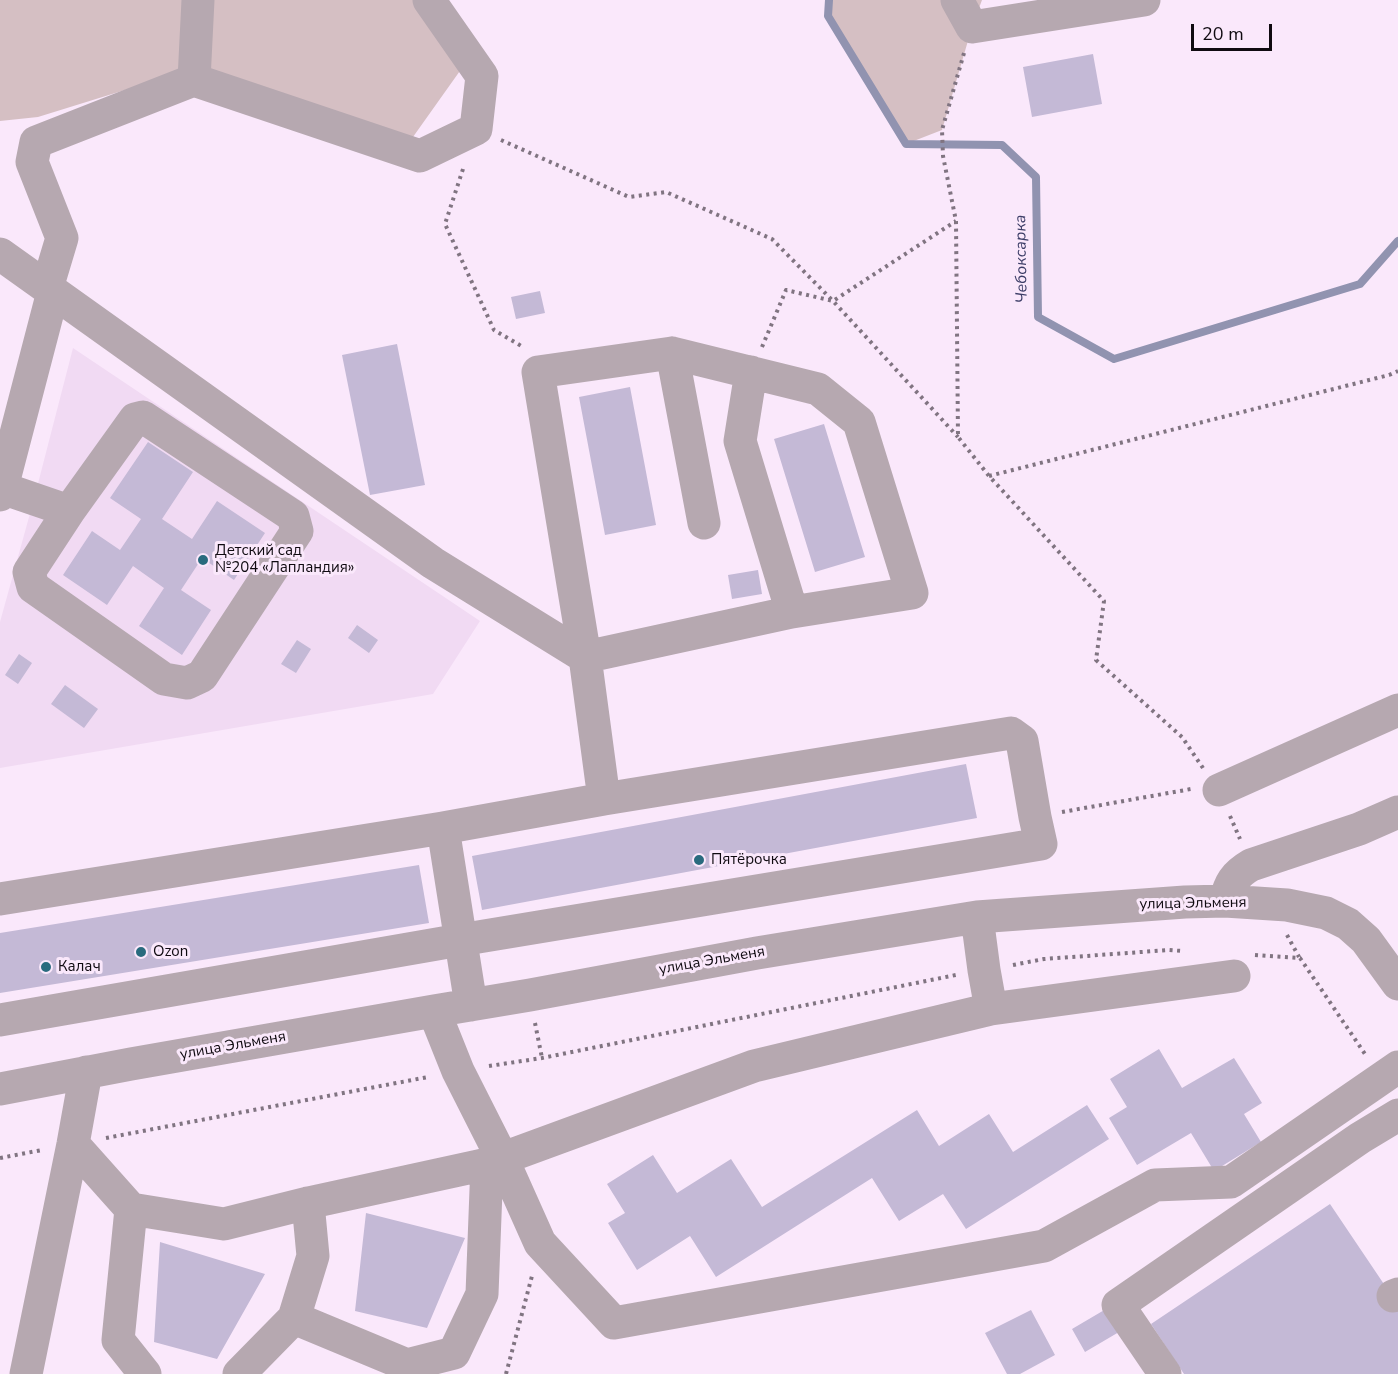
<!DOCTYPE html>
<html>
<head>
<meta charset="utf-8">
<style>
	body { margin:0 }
	#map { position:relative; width:1398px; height:1374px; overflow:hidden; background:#fae8fb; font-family:"Nunito Sans",sans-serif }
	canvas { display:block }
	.scale { position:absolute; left:1191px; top:24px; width:81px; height:27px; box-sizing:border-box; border:3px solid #0f0a10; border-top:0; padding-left:8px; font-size:18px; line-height:21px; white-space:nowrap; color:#0f0a10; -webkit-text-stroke:4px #fae8fb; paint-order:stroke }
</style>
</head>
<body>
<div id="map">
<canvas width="1398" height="1374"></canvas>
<div class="scale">20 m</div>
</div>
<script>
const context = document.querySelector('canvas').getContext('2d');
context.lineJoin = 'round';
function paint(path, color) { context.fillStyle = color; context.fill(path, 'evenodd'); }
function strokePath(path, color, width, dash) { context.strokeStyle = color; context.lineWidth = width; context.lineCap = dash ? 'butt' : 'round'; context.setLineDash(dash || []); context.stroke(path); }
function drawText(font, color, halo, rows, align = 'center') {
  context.font = font + ' "Nunito Sans",sans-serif'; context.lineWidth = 6; context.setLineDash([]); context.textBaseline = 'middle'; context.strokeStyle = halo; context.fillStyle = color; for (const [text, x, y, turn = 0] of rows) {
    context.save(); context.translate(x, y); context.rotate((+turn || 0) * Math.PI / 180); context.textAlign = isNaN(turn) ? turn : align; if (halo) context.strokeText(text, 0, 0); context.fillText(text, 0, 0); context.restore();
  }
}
const built = new Path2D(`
	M73 348 480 621 433 694 0 768V622L34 499Z`);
const green = new Path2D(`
	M0 0H419L462 68 408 144 183 72 38 117 0 121Z
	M829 0H982L972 27 942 130 906 144 828 16Z`);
const stream = new Path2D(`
	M829 0 828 16 906 144 1002 145 1036 177 1038 317 1114 359 1360 284 1398 241`);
const building = new Path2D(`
	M1093 54 1102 104 1032 117 1023 67Z
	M540 291 545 313 516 319 511 297Z
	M397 344 425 485 370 495 342 355Z
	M630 387 656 525 605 535 579 397Z
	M824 424 865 557 815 572 774 439Z
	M148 442 193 472 162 519 192 539 217 501 265 533 234 580 202 558 181 590 211 610 182 655 139 626 164 588 133 566 107 605 63 575 92 531 120 550 141 519 110 498Z
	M758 570 762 594 732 599 728 575Z
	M357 625 378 640 369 653 348 638Z
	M297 640 311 649 296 673 281 664Z
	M19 654 32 663 18 684 5 675Z
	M65 685 98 709 84 728 51 704Z
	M966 764 977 818 482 910 472 856Z
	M419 865 429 923 0 993V933Z
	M1159 1049 1182 1088 1234 1058 1262 1103 1244 1114 1261 1142 1214 1171 1191 1133 1137 1165 1109 1118 1127 1107 1110 1079Z
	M1087 1105 1109 1139 966 1229 943 1194 899 1221 872 1178 716 1277 690 1236 637 1270 608 1223 625 1213 607 1184 653 1155 677 1193 731 1159 762 1207 917 1110 939 1146 989 1114 1013 1152Z
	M1330 1204 1398 1305V1374H1184L1151 1324Z
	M366 1213 465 1238 427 1328 355 1311Z
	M160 1242 265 1274 217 1359 154 1342Z
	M1106 1309 1119 1332 1085 1352 1072 1329Z
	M1031 1310 1055 1355 1020 1374H1007L985 1333Z`);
const path = new Path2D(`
	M964 53 942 130 943 156 956 221 958 437 989 476 1104 601 1096 660 1182 737 1203 768
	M501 140 629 197 666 192 772 239 833 301 958 437
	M463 169 445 224 494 330 523 347
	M762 347 786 290 833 301 956 221
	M989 476 1389 375 1398 371
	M1062 812 1191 789
	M1230 816 1240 839
	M1287 935 1299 957
	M1255 955 1300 958 1365 1054
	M1013 965 1044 959 1169 950 1182 951
	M535 1023 542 1058
	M489 1066 542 1058 956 975
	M106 1138 428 1077
	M0 1158 42 1150
	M506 1374 532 1276`);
const minor = new Path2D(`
	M957 0 972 27 1144 0
	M194 80 198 0
	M0 254 433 563 585 657 792 612 740 441 751 372
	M47 288 62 238 32 162 36 142 194 80 420 156 476 129 482 76 429 0
	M672 353 704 523
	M143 417 293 516 297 531 202 676 187 683 164 679 33 587 29 572 69 511 135 419Z
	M2 488 69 511
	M0 495 53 292
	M1219 790 1398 710
	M0 899 443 828
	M1225 901C1230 883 1234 875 1251 865L1359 829 1398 812
	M977 917 984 970 991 1009
	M471 1005 443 828 604 799 585 657 538 372 672 353 818 389 859 422 912 593 792 612
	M434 1011 458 1071 502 1158 540 1243 614 1323 1044 1246 1155 1185 1231 1182 1398 1067
	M0 1020 460 940 1041 844 1035 817 1022 741 1011 733 604 799
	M0 1089 131 1064 434 1011 530 995 757 953 977 917 1185 902 1225 901 1287 905 1326 913 1348 924 1366 940 1398 984
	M73 1144 131 1209 224 1224 308 1203 487 1164 754 1066 991 1009 1234 976
	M131 1209 118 1340 145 1374
	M1393 1296 1398 1294
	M294 1318 407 1365 454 1353 482 1294 487 1164
	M26 1374 73 1144 86 1072
	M239 1374 294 1318 313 1256 308 1203
	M1165 1374 1118 1305 1360 1138 1398 1115`);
const markers = [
	[203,560,6,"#296b7e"],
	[699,860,6,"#296b7e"],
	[141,952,6,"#296b7e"],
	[46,967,6,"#296b7e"]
];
const poiNames = [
	["Детский сад",215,551],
	["№204 «Лапландия»",215,568],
	["Пятёрочка",711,860],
	["Ozon",153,952],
	["Калач",58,967]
];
const streetNames = [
	["улица Эльменя",1193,904,-1],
	["улица Эльменя",712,961,-10],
	["улица Эльменя",233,1046,-10]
];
const waterNames = [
	["Чебоксарка",1022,259,-91]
];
paint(built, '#f1daf3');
paint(green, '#d5bfc3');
strokePath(stream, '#9193b0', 8);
paint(building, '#c4b9d6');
strokePath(path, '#807481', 4, [3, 4.5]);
strokePath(minor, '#b6a8b0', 33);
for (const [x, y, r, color] of markers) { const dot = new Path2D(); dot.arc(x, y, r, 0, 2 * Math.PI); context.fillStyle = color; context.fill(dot); strokePath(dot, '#fae8fb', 2); }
drawText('15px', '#0f0a10', '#fae8fb', poiNames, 'left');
drawText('15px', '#0f0a10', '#fae8fb', streetNames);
drawText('italic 16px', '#3c3d67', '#fae8fb', waterNames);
</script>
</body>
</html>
